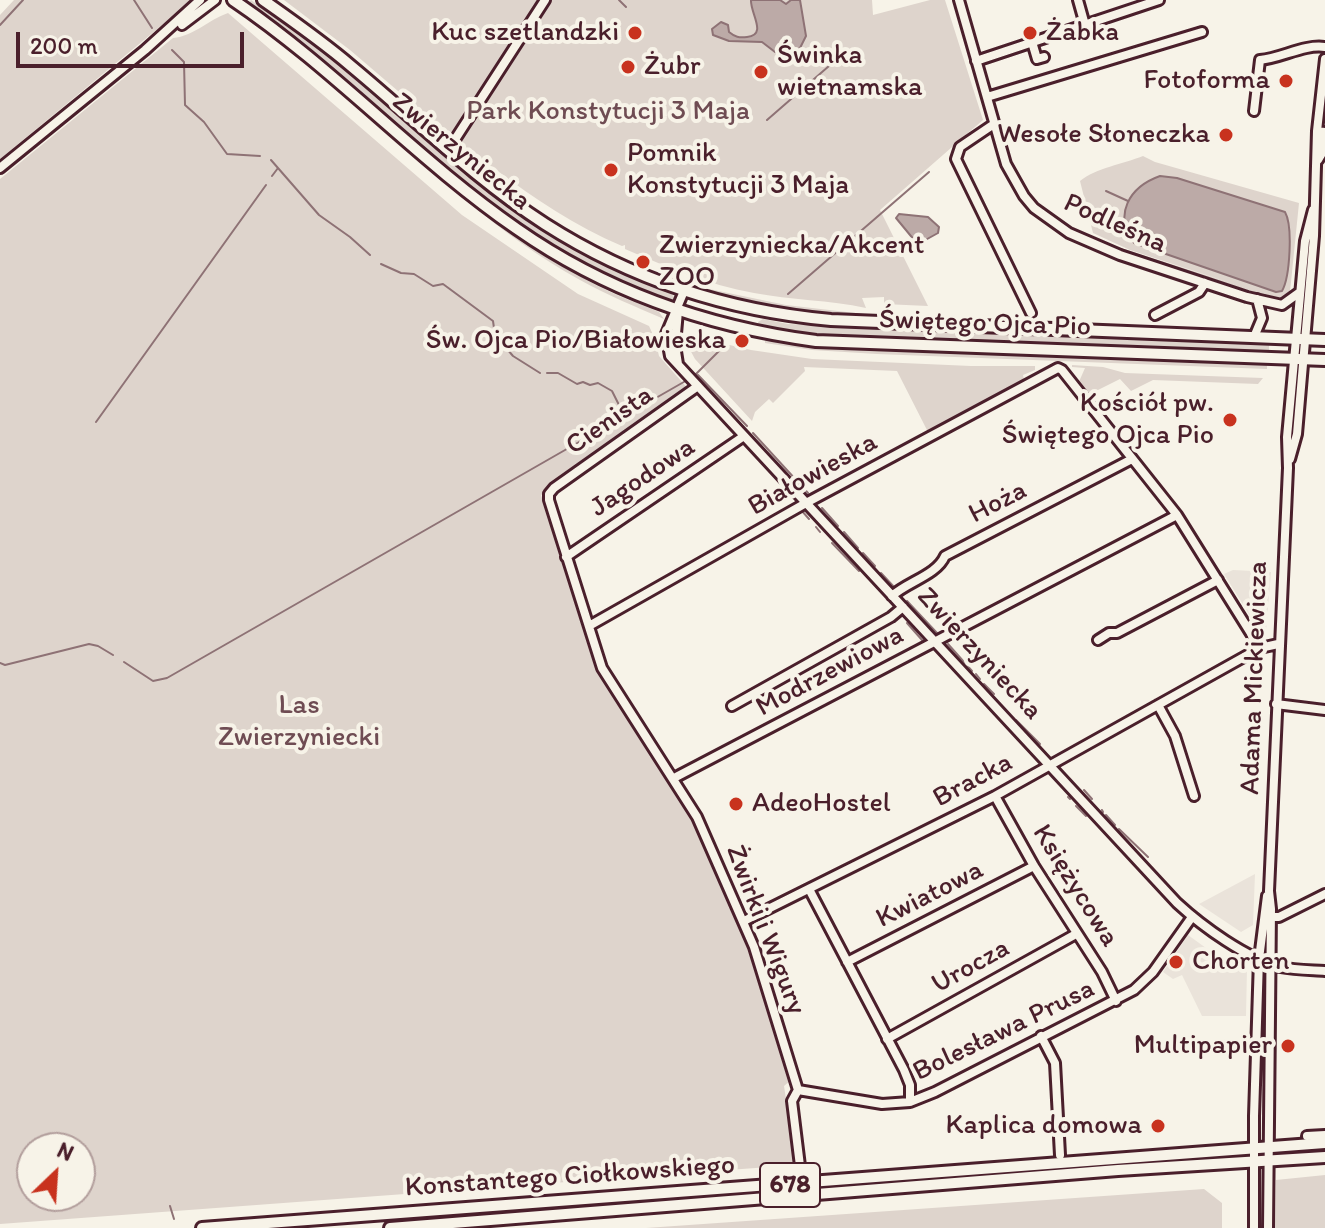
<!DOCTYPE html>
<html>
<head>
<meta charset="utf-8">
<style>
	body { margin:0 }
	#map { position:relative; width:1325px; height:1228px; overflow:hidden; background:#f7f3e8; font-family:Itim,sans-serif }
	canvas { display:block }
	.north { position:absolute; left:16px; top:1132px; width:80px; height:80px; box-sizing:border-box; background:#f7f3e8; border:2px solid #b29e9c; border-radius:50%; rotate:25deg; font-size:22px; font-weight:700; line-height:32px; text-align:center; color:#4a1f2b }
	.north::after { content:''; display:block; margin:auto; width:28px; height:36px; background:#c8321e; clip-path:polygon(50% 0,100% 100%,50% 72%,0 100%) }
	.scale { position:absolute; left:16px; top:32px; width:228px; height:36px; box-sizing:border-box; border:4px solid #4a1f2b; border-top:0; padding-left:10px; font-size:24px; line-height:28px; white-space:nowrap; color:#4a1f2b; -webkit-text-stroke:6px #f7f3e8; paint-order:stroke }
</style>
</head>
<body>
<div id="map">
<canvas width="1325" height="1228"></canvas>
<div class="north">N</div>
<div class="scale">200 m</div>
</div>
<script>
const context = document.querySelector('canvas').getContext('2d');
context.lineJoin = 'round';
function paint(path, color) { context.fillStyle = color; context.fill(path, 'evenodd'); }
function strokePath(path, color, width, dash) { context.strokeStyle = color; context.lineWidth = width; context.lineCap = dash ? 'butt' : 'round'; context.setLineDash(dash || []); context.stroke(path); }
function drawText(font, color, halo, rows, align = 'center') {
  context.font = font + ' Itim,sans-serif'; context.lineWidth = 8; context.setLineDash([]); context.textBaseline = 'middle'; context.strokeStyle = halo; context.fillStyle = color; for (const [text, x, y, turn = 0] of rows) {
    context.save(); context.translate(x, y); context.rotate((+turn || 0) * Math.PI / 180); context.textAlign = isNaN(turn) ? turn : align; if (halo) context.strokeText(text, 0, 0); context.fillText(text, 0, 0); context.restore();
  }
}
const built = new Path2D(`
	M1233 570 1271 572 1266 631 1260 632 1224 574Z
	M1255 874 1253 925 1241 932 1199 904Z
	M1188 935 1206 948 1247 968 1246 1016H1202L1182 975 1173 979 1163 972Z`);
const green = new Path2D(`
	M14 0H190V2L0 159V15Z
	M251 0 352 73 528 219 608 265 668 290 675 298 673 302 669 303 649 295 572 259 520 226 470 188 307 49 248 4Z
	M284 0H872L873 15 930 0H945L983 120 880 210 928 306 884 304V297L862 298 866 308C829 300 791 300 754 293 708 285 667 267 625 249V245L622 246C575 226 535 199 495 169L488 168 350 50Z
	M228 13 462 215 578 294 649 326 655 339 659 356 689 390 541 495 597 667 607 685 686 807 759 970 791 1080 784 1086 796 1165 0 1224V179L173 38C194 36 208 20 228 13ZM32 1148H80V1196H32Z
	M364 109C436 170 505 232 587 280 609 293 635 302 659 312L664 319C636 307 607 295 580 280 500 236 432 171 362 111Z
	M1143 156 1155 162 1299 203 1290 292 1282 299 1262 293 1284 301 1137 256 1108 244 1237 285 1130 250 1093 233 1080 181C1096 168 1123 164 1143 156Z
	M709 289 786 305 864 314 1171 327 1159 329 816 314 780 310 708 293Z
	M763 319 788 324 1269 342V351L1118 349 806 335 759 328 758 322Z
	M691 336 751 350 812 359 971 366H1035V370L1023 375 1024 380 928 432 897 371 804 367 805 371 773 403 769 399 755 412 752 421 695 359 689 348Z
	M773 339 877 349 1267 364V369L877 354 812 350 765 343V340Z
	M1072 365 1103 367 1125 373 1263 378 1258 384 1153 380 1131 391 1120 379 1088 395 1078 384 1085 368 1072 367Z
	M1325 1175V1228H1275L1276 1180Z
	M1204 1189 1222 1203V1228H646Z`);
const water = new Path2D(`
	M751 0H780L786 4 791 0H800L806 36 800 48 790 54 775 52 762 42 729 41 713 35 712 29 721 22 728 25 729 32C735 37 739 38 747 37 768 35 750 13 751 0Z
	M1160 176 1177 178 1285 212C1293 226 1290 277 1282 291L1276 292 1134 243C1113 215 1129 187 1160 176Z
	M899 214 928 217 939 227 938 233 920 243 915 241 896 218Z`);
const stream = new Path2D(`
	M134 0 152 28
	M619 0 626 7
	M0 25 23 0
	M172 50 184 62 185 105 204 122 227 154 260 156
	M767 120 837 59
	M271 160 319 215 350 237 370 255
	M272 176 278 168
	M1106 191 1128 201
	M381 264 401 273 414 274 433 286 443 284 493 321 494 328
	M788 294 929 172
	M496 336 513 356 540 373
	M547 373H558L577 384 583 382 590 385 598 383 612 391 619 405 637 404 640 407
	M698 375 747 426
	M694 376 722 348
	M96 422 266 185
	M753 433 808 493
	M822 508 838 526
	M802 511 809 519
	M816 527 820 532
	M844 532 858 548
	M832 543 859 571
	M863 553 875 566
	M881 573 895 588
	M907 601 937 633
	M907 623 922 640
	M948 644 972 671
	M124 662 153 681 167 678 689 379
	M0 663 5 665 89 644 98 646 113 655
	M976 674 980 679
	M984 684 994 694
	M1016 720 1040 744
	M1084 790 1092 799
	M1068 797 1070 799
	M1076 806 1086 816
	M1102 810 1103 812
	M1106 815 1115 825
	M1119 829 1148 857
	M170 1206 174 1219`);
const minor = new Path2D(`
	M959 0 1006 164 1024 196 1034 208 1069 233 1120 255 1247 297 1282 305 1300 292
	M1078 0 1085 25
	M182 25 215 0
	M1032 42 1037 59 1044 57
	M976 61 1159 0
	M987 97 1202 32
	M1254 111 1260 60C1282 58 1304 44 1325 47
	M994 124 960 147 956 159 1031 313
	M1317 131 1325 132 1324 150 1318 160
	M454 141 545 0
	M0 168 145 50 200 0
	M684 291 666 334 670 356 1177 903C1203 927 1246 958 1280 967 1295 970 1310 970 1325 971
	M678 311 675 345 678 364
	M1155 315 1199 292 1205 283
	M1254 337 1262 318 1257 299
	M698 386 554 488 549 494V500L602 668 697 817 754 947 798 1090 792 1101 801 1174
	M1290 459 1297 434 1314 236 1317 131 1325 59
	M566 557 744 436
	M892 596C907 582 937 575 945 556L1132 459
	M589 626 806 503 1058 368 1062 370 1177 515 1260 648 1278 644
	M1098 640 1109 633H1117L1218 580
	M1276 704 1325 710
	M1158 705 1175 736 1194 796
	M732 706 891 617 903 607
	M674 778 1177 515
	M995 796 1034 866 1102 972 1116 1001
	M809 889 904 1070 910 1085V1102
	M1271 917H1279L1325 894
	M744 921 995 796 1260 648
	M847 962 1034 866
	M1041 1036 1055 1063 1060 1155
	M887 1039 1076 934
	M798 1090 882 1104 910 1102 935 1092 1134 990 1153 972 1192 917
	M1307 1136 1325 1135
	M1254 1228V1116L1259 959 1267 896
	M1268 1228 1271 909 1269 891 1288 468 1287 437 1305 241 1313 210`);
const major = new Path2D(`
	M233 0C334 68 417 160 517 229 607 292 709 327 816 341L1325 360
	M263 0C293 21 323 42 351 66 415 119 475 179 545 224 631 279 729 311 831 320L1325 340
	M202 1228 1325 1143
	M390 1228 1118 1170 1325 1157`);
const markers = [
	[635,33,8,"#c8321e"],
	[1030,33,8,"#c8321e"],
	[628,67,8,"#c8321e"],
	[761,72,8,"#c8321e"],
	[1286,81,8,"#c8321e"],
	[1226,135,8,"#c8321e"],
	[611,170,8,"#c8321e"],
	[643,262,8,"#c8321e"],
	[742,341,8,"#c8321e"],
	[1230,420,8,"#c8321e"],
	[736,804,8,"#c8321e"],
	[1176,962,8,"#c8321e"],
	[1288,1046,8,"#c8321e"],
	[1158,1126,8,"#c8321e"]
];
const shields = [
	[790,1185,60]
];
const shieldNames = [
	["678",790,1185]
];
const poiNames = [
	["Kuc szetlandzki",619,33],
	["Żabka",1046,33,"left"],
	["Świnka",777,56,"left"],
	["wietnamska",777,88,"left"],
	["Żubr",644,67,"left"],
	["Fotoforma",1270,81],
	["Wesołe Słoneczka",1210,135],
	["Pomnik",627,154,"left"],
	["Konstytucji 3 Maja",627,186,"left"],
	["Zwierzyniecka/Akcent",659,246,"left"],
	["ZOO",659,278,"left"],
	["Św. Ojca Pio/Białowieska",726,341],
	["Kościół pw.",1214,404],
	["Świętego Ojca Pio",1214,436],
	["AdeoHostel",752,804,"left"],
	["Chorten",1192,962,"left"],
	["Multipapier",1272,1046],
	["Kaplica domowa",1142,1126]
];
const parkNames = [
	["Park Konstytucji 3 Maja",608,112],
	["Las",299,706],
	["Zwierzyniecki",299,738]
];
const streetNames = [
	["Zwierzyniecka",461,152,39],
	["Podleśna",1115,224,24],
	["Świętego Ojca Pio",985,324,2],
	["Cienista",610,421,-35],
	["Białowieska",813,475,-29],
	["Jagodowa",643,478,-34],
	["Hoża",998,503,-27],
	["Zwierzyniecka",979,654,47],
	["Modrzewiowa",830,672,-28],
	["Adama Mickiewicza",1255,678,-88],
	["Bracka",973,781,-28],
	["Księżycowa",1075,886,58],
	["Kwiatowa",930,895,-27],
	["Żwirki i Wigury",765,930,69],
	["Urocza",971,967,-29],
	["Bolesława Prusa",1004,1031,-26],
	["Konstantego Ciołkowskiego",570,1177,-4]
];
paint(built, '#eae3da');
paint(green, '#ded4cc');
paint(water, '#bcaaa7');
strokePath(water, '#8e7275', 2);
strokePath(stream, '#8e7275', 2);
strokePath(minor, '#4a1f2b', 14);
strokePath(major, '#4a1f2b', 16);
strokePath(minor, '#f7f3e8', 8);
strokePath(major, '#f7f3e8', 10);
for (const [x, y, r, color] of markers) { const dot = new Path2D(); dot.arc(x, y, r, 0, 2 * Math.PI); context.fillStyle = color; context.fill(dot); strokePath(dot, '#f7f3e8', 3); }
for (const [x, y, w] of shields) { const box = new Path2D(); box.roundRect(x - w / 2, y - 22, w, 44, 6); context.fillStyle = '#f7f3e8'; context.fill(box); strokePath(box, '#4a1f2b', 2); }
drawText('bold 26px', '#4a1f2b', null, shieldNames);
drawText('28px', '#4a1f2b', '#f7f3e8', poiNames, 'right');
drawText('28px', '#6f4c53', '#f7f3e8', parkNames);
drawText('28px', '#4a1f2b', '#f7f3e8', streetNames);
</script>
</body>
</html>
